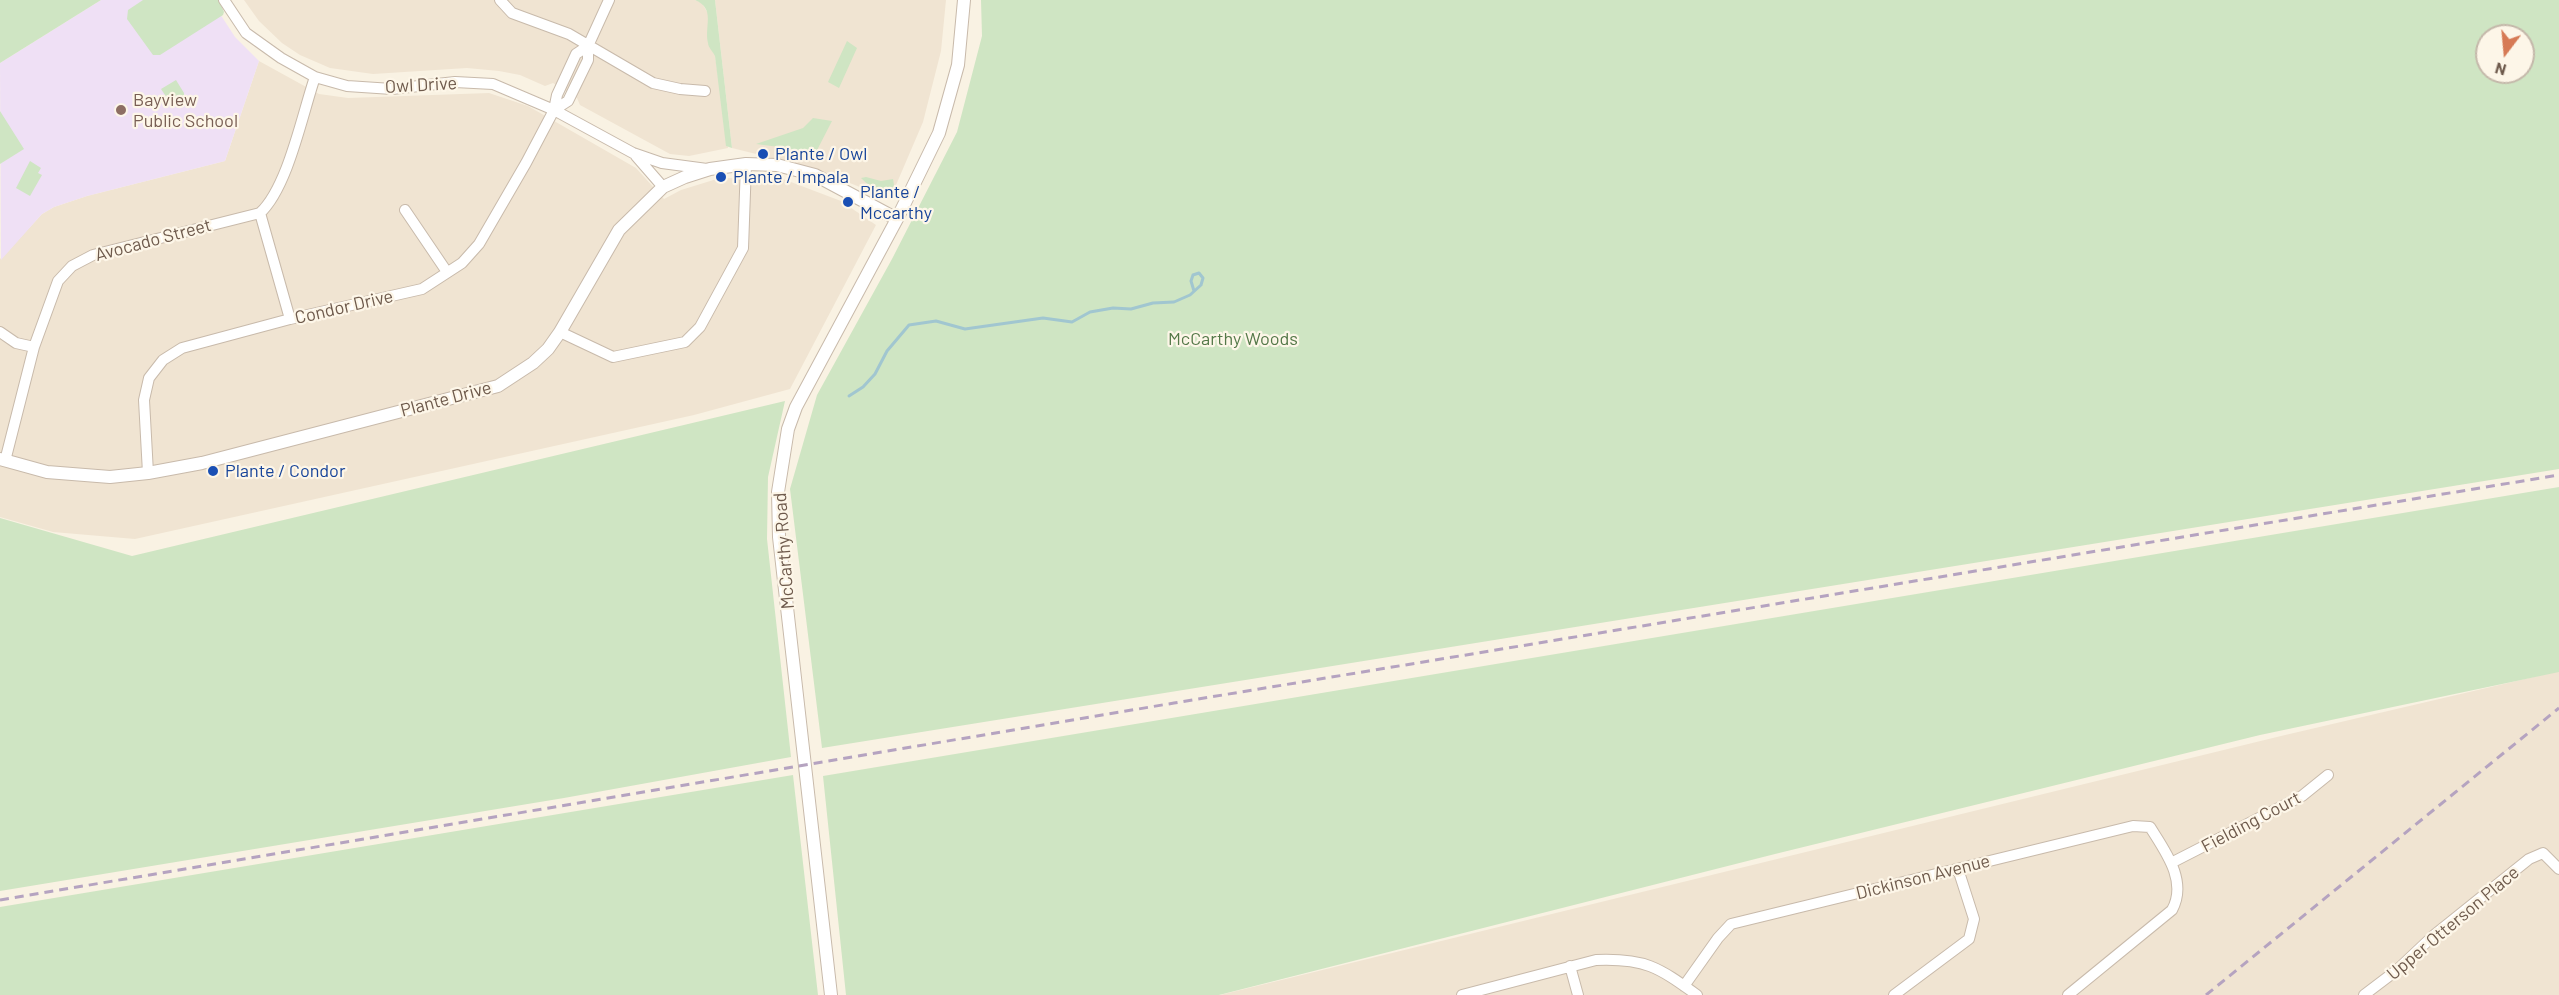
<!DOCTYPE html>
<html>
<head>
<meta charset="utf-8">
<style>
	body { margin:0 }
	#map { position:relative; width:2559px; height:995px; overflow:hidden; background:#f9f2e3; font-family:Barlow,sans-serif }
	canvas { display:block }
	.north { position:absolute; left:2475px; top:24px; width:60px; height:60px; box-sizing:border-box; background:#fdf6e8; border:2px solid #c4b8aa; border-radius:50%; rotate:196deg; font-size:16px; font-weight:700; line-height:24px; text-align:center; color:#6e5a4c }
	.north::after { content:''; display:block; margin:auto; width:21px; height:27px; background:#d67a55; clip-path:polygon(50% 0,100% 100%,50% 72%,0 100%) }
</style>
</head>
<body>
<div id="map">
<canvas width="2559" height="995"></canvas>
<div class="north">N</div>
</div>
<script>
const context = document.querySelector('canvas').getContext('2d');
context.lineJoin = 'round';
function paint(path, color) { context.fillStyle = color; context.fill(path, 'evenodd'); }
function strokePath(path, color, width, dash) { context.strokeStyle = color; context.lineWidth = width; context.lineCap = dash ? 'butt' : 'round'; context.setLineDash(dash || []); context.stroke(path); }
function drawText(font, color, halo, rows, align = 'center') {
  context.font = font + ' Barlow,sans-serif'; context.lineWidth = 4.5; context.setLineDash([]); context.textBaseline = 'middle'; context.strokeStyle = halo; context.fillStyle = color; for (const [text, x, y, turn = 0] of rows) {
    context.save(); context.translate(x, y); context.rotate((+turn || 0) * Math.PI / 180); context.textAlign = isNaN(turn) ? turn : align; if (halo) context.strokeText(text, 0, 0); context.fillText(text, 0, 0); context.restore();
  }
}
const residential = new Path2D(`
	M244 0H695L702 3 710 17 708 43 715 55 728 148 689 156 670 154 580 105 577 98 553 83 545 86 520 75 499 71 467 68 373 74 330 68 300 55 282 43 259 21Z
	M715 0H946L941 51 923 122 890 199 812 168 732 148Z
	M259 61 319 94 348 98 489 93 528 106 636 168 664 199 681 190 720 178 783 179 841 201 876 225 790 389 694 415 135 539 53 532 0 517V259L42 214 54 207 87 196 225 161Z
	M2559 671V995H1220L2281 736Z`);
const education = new Path2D(`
	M101 0H211L235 37 259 61 225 161 87 196 54 207 42 214 1 260 0 63Z`);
const green = new Path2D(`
	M0 0H101L0 63Z
	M143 0H219L224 12 223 15 160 55H153L127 19 128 10Z
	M695 0H715L732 148 726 146 715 56C713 52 708 47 708 43 704 26 716 9 695 0Z
	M981 0H2559V469L822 748 790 489 817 395 892 259 957 132 982 36ZM2487 36H2523V72H2487Z
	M847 41 857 48 839 88 828 82Z
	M176 80 184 93V97L175 103 169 101 161 89Z
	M0 111 24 149 0 164Z
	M813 118 832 121 814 156 787 148 756 144 803 128Z
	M30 161 41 168 38 173 42 175 30 196 16 188Z
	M866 177 881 181 893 179 894 185 891 191C879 194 869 186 861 178Z
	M785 401 768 477 767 539 791 757 564 798 0 891V518L132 556Z
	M2559 487V672L2260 735 1775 854 1219 995H846L823 776Z
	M793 775 818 995H0V907Z`);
const stream = new Path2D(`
	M849 396 863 387 875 374 887 351 909 325 936 321 965 329 1043 318 1072 322 1090 312 1113 308 1131 309 1153 303 1174 302 1190 295 1201 285 1203 278 1199 273 1193 275 1191 281 1194 291`);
const minor = new Path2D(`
	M224 0 246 33 281 58 315 77 347 86 392 89 455 82 493 84 554 110 633 153 662 163 707 169
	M500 0 512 13 569 34 653 83 680 89 705 91
	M554 110 568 101 588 60V46L609 0
	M636 156 663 187
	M405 210 447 272
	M260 213 290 319
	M0 332 16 343 34 347
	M560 332 613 357 685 342 700 327 743 248 746 164
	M5 461 34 347 58 281 72 266 93 255 260 213C288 187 302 115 315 77
	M148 473 144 400 149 378 163 360 182 348 290 319 422 289 462 263 479 244 526 163 554 110 557 95 576 54 588 46
	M2171 863 2302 796 2328 775
	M1570 966 1578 995
	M1684 986 1718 938 1731 924 2133 826 2150 827C2165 851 2188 881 2172 910L2068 995
	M1462 995 1596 960C1645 958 1658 967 1697 995
	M1894 995 1969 939 1974 919 1958 869
	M2364 995 2397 970 2433 936 2529 859 2543 853 2559 869`);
const tertiary = new Path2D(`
	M0 459 47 472 110 477 148 473 202 463 498 386 533 363 548 349 560 332 619 230 663 187 685 177 710 169 746 164 777 165 815 175 897 219
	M831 995 779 537 778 492 788 429 796 407 897 219 939 133 958 65 964 0`);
const rail = new Path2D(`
	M0 900 1174 703 2559 475
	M2206 995 2559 708`);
const markers = [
	[121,110,6,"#8d6e63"],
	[763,154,6,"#1a4fb4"],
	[721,177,6,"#1a4fb4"],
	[848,202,6,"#1a4fb4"],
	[213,471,6,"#1a4fb4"]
];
const streetNames = [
	["Owl Drive",421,85,-3],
	["Avocado Street",153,240,-15],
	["Condor Drive",344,307,-13],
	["Plante Drive",446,399,-15],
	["McCarthy Road",784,551,-94],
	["Fielding Court",2251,822,-28],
	["Dickinson Avenue",1923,877,-14],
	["Upper Otterson Place",2453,923,-40]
];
const educationNames = [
	["Bayview",133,100],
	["Public School",133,121]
];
const transitNames = [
	["Plante / Owl",775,154],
	["Plante / Impala",733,177],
	["Plante /",860,192],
	["Mccarthy",860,213],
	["Plante / Condor",225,471]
];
const parkNames = [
	["McCarthy Woods",1233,339]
];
paint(residential, '#f0e4d2');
paint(education, '#efe0f5');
paint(green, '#cfe5c3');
strokePath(stream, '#a1c6d0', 3);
strokePath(minor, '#c8baab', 12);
strokePath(tertiary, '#c8baab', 14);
strokePath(minor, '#fff', 10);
strokePath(tertiary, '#fff', 12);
strokePath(rail, '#b5a3c0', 3, [9, 6]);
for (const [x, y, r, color] of markers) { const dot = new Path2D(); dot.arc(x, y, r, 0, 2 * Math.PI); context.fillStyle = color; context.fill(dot); strokePath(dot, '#fdf6e8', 2); }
drawText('18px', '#6e5a4c', '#fdf6e8', streetNames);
drawText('18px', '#785e54', '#fdf6e8', educationNames, 'left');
drawText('18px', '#164399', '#fdf6e8', transitNames, 'left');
drawText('18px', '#547848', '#fdf6e8', parkNames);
</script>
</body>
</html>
